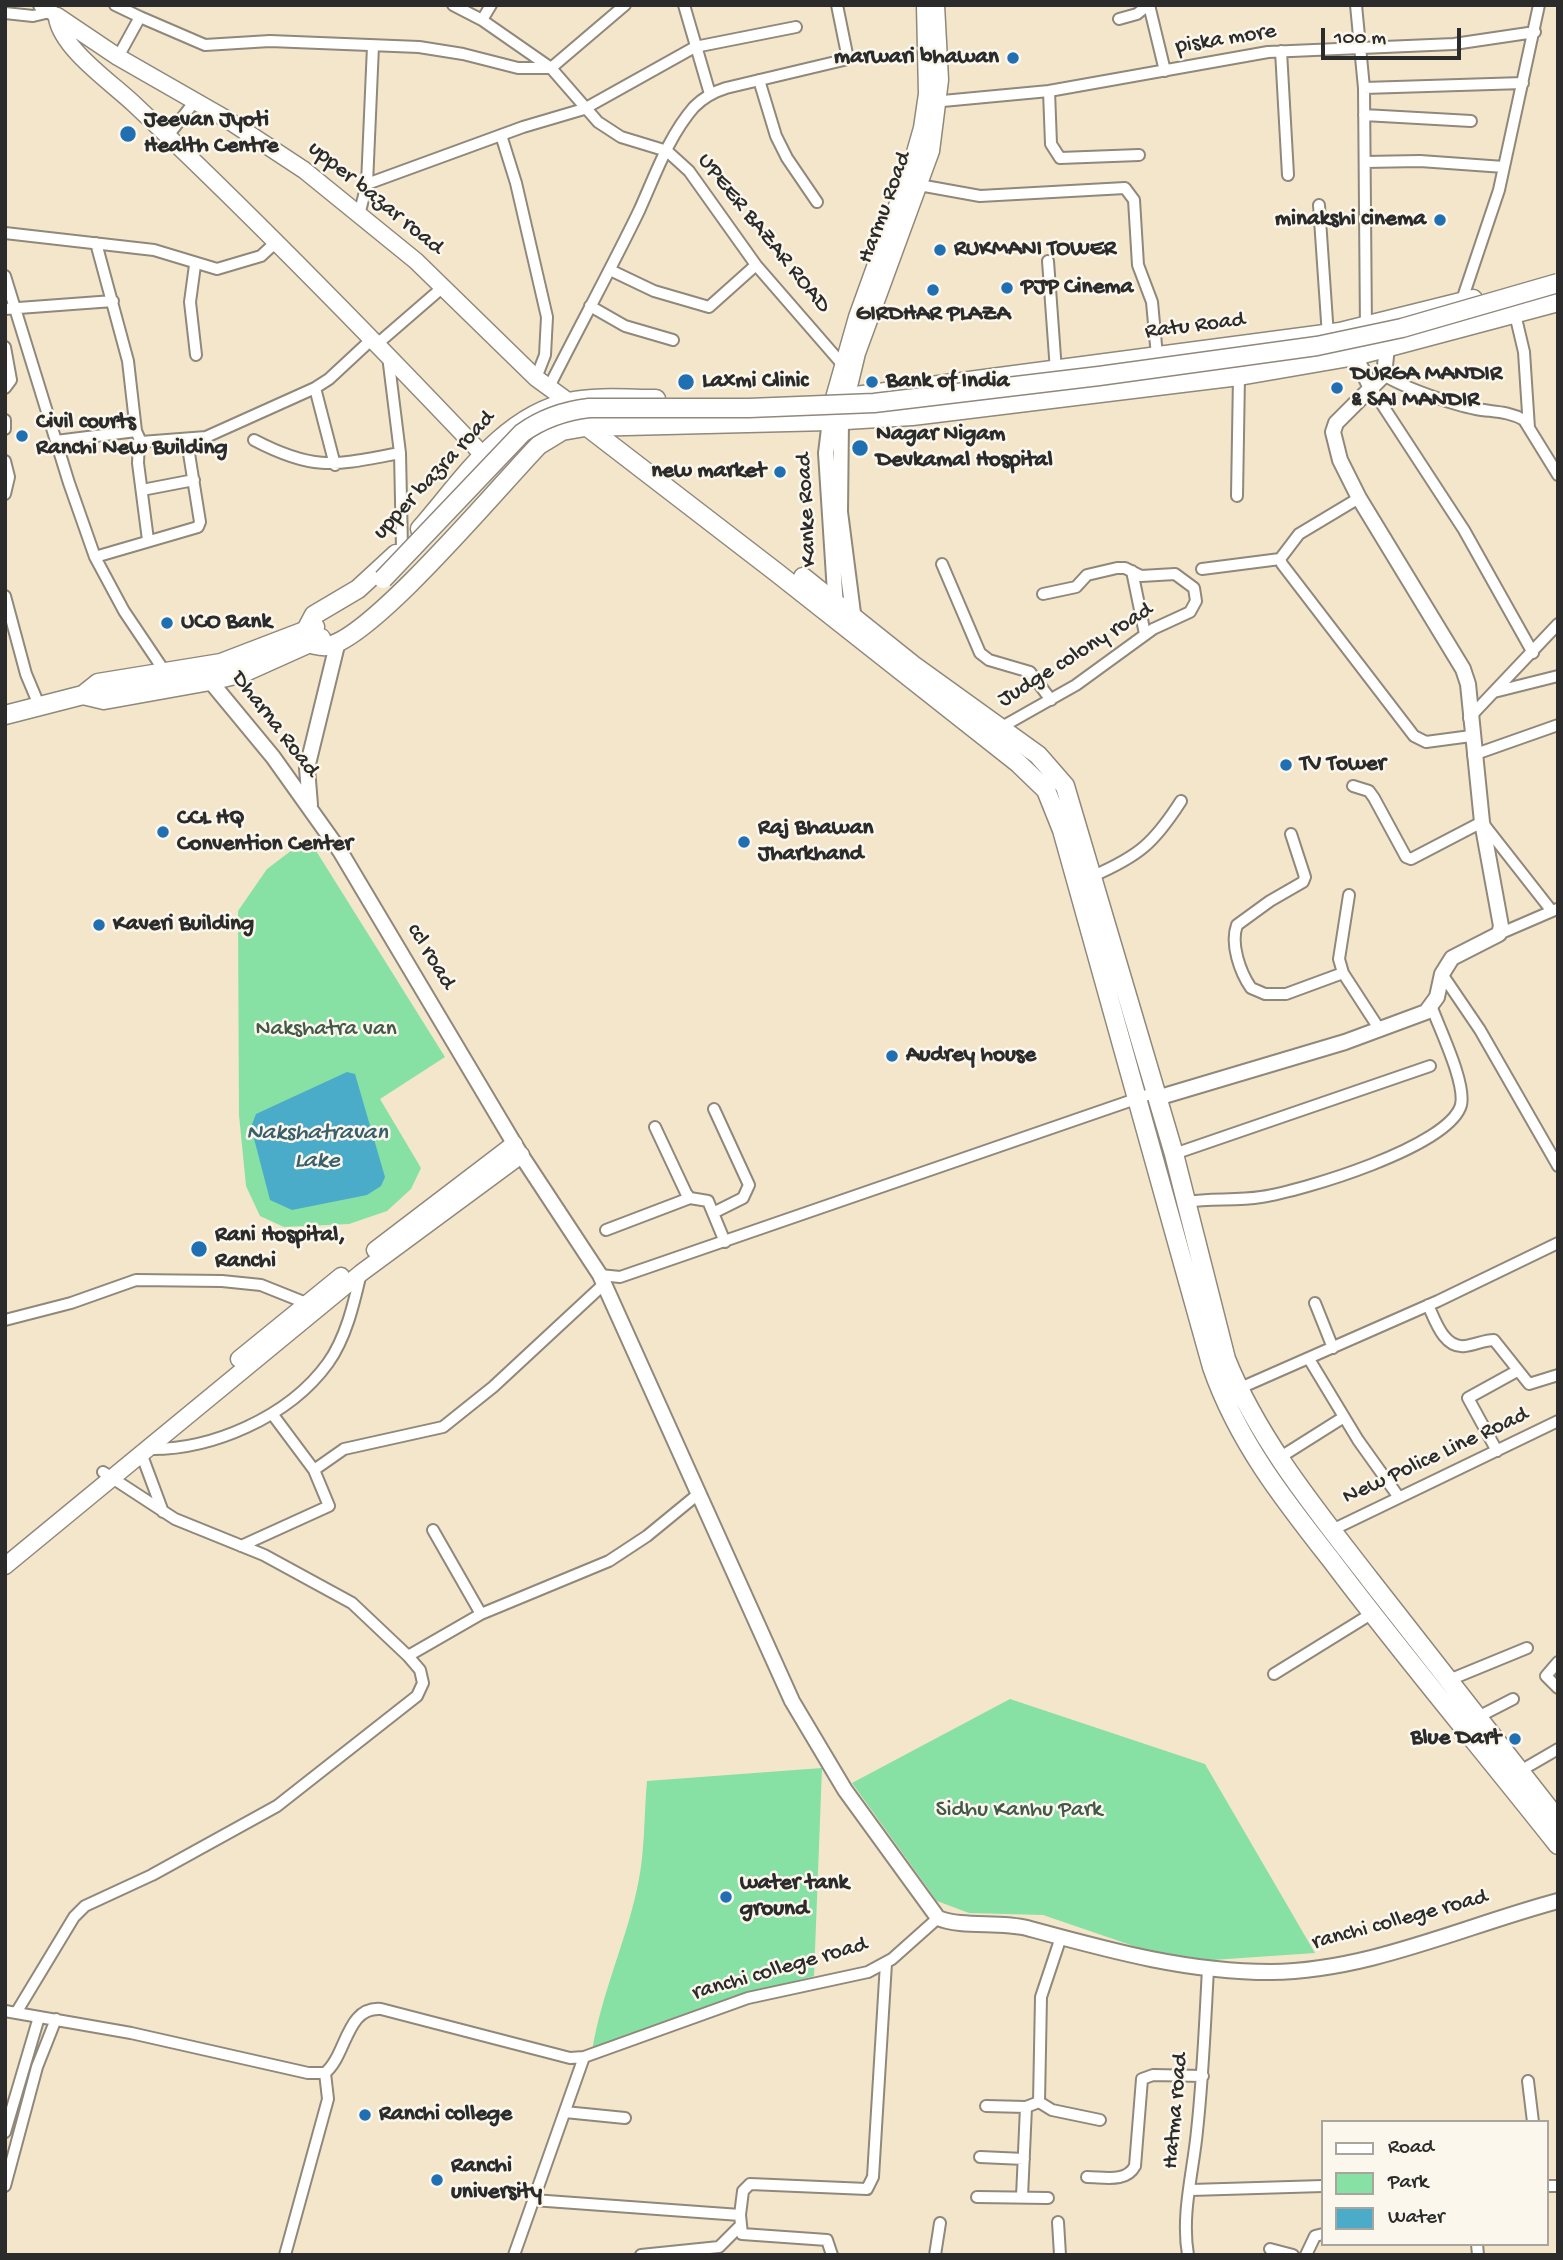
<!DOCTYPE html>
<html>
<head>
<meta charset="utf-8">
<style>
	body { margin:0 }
	#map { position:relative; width:1563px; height:2260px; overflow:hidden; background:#f3e6cb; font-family:"Gochi Hand",sans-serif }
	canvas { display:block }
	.frame { position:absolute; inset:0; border:7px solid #2b2b2b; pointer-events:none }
	.legend { position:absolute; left:1321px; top:2120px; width:228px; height:126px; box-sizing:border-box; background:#fbf7ec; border:2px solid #a8a59f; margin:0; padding:9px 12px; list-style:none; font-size:21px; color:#2b2b2b }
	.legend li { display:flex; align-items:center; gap:14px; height:35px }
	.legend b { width:35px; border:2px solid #a8a59f }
	.scale { position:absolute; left:1321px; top:28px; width:140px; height:32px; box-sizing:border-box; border:4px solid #2b2b2b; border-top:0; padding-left:9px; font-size:21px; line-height:24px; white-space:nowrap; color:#2b2b2b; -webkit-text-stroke:5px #fbf7ec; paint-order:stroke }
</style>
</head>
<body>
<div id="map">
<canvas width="1563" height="2260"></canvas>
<div class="frame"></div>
<ul class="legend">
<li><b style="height:9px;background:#fff"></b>Road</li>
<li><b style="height:19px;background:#87e0a4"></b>Park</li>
<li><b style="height:19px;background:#4bacca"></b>Water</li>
</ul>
<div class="scale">100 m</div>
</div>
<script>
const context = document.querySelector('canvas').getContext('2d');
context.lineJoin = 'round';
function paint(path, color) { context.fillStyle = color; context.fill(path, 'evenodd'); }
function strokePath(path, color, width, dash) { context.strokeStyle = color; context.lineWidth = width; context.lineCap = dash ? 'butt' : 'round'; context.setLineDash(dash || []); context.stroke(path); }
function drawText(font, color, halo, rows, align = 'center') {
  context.font = font + ' "Gochi Hand",sans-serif'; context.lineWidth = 5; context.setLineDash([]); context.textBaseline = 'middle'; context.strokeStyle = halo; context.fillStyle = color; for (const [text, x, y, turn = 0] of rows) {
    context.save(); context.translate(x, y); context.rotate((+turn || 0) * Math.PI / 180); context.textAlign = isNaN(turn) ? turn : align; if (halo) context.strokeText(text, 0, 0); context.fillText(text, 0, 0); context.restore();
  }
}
const green = new Path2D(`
	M308 838 445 1057 380 1099 421 1168 411 1189 387 1211 349 1224 284 1227 260 1216 246 1186 239 1115 238 911 267 869Z
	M1010 1699 1205 1764 1315 1953 1212 1960 1154 1953 1043 1915 969 1913 937 1901 852 1783Z
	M822 1768 814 1976 713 2004 592 2052C601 1993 628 1938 639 1879 645 1848 644 1813 647 1781Z`);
const water = new Path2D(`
	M347 1072 355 1074 385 1177 381 1186 367 1195 292 1210 270 1200 251 1127 256 1114Z`);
const minor = new Path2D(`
	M115 5 140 17
	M453 5 482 20 551 68 625 5
	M684 5 710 94
	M1149 5 1165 71
	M1356 5 1364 88 1366 331
	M5 13 33 16 50 12
	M1119 19 1137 14 1148 5
	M482 20 491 5
	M1281 51 1288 175
	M118 57 140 17 205 45 270 41 419 47 463 54 518 68H551L598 122 621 137 667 151 689 171 756 265 842 364
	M759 80 776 136 787 158 817 202
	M1364 88 1523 83
	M1049 91 1051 144 1060 158 1139 155
	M932 102 1049 91 1268 52 1454 44 1535 32
	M1364 115 1471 121
	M501 135 516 183 547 317 545 355 536 378
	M167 137 195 101
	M1365 162 1420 161 1504 167
	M367 184 523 127 584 109 695 47 796 27
	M919 185 980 196 1125 188 1134 200 1138 265 1152 302 1157 356
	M1319 205 1328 336
	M359 215 367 184 373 46
	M5 233 154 250 217 269 261 256 275 243
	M96 243 128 361 136 431 141 442 206 437 315 388 329 379 371 340
	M1048 261 1056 371
	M195 265 190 302 196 355
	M610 270 654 291 709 307 756 265
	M5 276 69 483 95 557 124 611 165 672
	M590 306 625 326 673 340
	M1460 306 1499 190 1539 5
	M5 309 113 301
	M1515 314 1524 352 1529 428
	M376 345 443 287
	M5 347 11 380 5 388
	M388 356 400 453 402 548
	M1384 375C1402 387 1454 405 1476 409 1493 412 1509 411 1524 420L1558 475
	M1370 386 1464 530 1533 653
	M315 388 335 465
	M548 389C578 329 610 271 639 211 655 176 668 137 694 107 704 97 713 92 726 88L848 59 837 5
	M5 420V429
	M254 440C315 472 336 465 400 453
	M56 441 136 431
	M139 441 138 463 148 540
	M5 461 9 477 5 494
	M142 490 194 480
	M1237 496 1239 376
	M1359 498 1299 534 1280 559 1282 564 1414 736 1426 742 1471 736
	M95 557 198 527 200 522 187 441
	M942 564 980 653 989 660 1030 672 1051 700
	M1202 569 1280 559
	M1132 571 1145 634
	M5 596 26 674 39 705
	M1494 692 1558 676
	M1469 718 1558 624
	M1000 728 1076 685 1153 629 1190 612 1196 601 1194 588 1175 574 1141 576 1125 568H1117L1087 575 1076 587 1043 594
	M1473 755 1558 725
	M1353 786 1369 791 1374 798 1406 857 1411 859 1482 822 1551 910
	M1291 834 1305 877 1303 882 1270 901 1237 925C1230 944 1240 972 1251 988L1265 994H1286L1343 973
	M1093 876C1139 856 1154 843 1181 801
	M1349 895 1339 959 1343 973 1380 1030
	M1499 934 1557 909
	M1442 974 1480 1030 1558 1166
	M714 1109 749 1185 743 1198 715 1212
	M655 1127 686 1193 690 1198 708 1201 725 1242
	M1174 1154 1430 1066
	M1186 1202C1211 1198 1236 1201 1261 1197 1302 1191 1449 1147 1461 1105 1466 1083 1440 1030 1432 1008
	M606 1230 690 1198
	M600 1275 620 1277 652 1266 1156 1092
	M1315 1303 1333 1348
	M1428 1305C1435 1320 1444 1349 1465 1346 1475 1345 1484 1340 1494 1340L1529 1384 1558 1375
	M5 1320 71 1303 136 1280 222 1281 261 1285 306 1303 309 1307
	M1309 1359 1358 1440 1398 1496
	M1238 1389 1438 1301 1558 1243
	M146 1449C211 1451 289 1417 328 1363 346 1338 354 1303 361 1273
	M1497 1451 1468 1398 1517 1371
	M141 1453 163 1512
	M1279 1458 1344 1417
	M314 1470 344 1449 443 1427 493 1387 604 1284
	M103 1472 175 1519 264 1555 352 1603 408 1656 481 1614 609 1561 647 1536 697 1495
	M433 1530 481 1614
	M1332 1530 1558 1421
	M241 1546 329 1506 314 1470 273 1415
	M1558 1662 1546 1676 1558 1688
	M1274 1674 1371 1614
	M1449 1680 1527 1648
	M1478 1717 1513 1699
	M1515 1774 1558 1749
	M5 2011 131 2033 308 2073H325
	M16 2013 74 1917 85 1906 152 1875 277 1806 417 1696 423 1683 420 1670 408 1656
	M325 2073C347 2055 346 2006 381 2009L570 2058 584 2057 748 1998 868 1972 892 1959 938 1918
	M1528 2081 1533 2122
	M1039 2102 1052 2110 1100 2120
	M986 2106 1026 2107 1039 2102 1041 1997 1061 1937
	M565 2112 625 2118
	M5 2132 39 2017
	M980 2157 1024 2159
	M1087 2177C1104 2177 1126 2183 1135 2166L1142 2079 1153 2075 1203 2076
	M5 2186 37 2067 56 2019
	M1547 2186H1558
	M1191 2190 1323 2186
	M977 2197 1048 2198
	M1022 2197 1026 2107
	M533 2200 740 2215 743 2191 750 2184 867 2189 873 2177 886 1963
	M740 2215 742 2234 827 2240 832 2255
	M1058 2222 1060 2255
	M1477 2244 1478 2255
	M1270 2249 1293 2255
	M285 2255 328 2099 325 2073
	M514 2255 584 2057
	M641 2255 719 2247 739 2227
	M935 2255 940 2223
	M1188 2255C1181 2214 1193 2173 1197 2131 1203 2077 1205 2023 1208 1969
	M1306 2255 1315 2236 1323 2234`);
const tertiary = new Path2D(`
	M41 5 57 16
	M1355 356 1370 386
	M831 412 826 453 836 608
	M841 421 840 512 854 621
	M206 676 273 757 340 851 521 1155 600 1275 792 1701 845 1790 938 1918C962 1928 999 1921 1027 1928 1108 1950 1186 1972 1271 1972 1369 1971 1464 1926 1558 1901
	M310 805 307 768 338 641
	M1157 1098 1345 1042 1426 1012 1437 997 1442 974 1452 958 1499 934 1501 926 1482 822 1468 684 1463 669 1359 498 1340 460 1333 432 1336 423 1384 375 1387 347`);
const secondary = new Path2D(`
	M57 16 118 57 228 120 304 170 416 261 536 378 569 402
	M57 18C62 49 112 83 134 104 255 218 370 336 484 456
	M834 398 857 317 910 170 922 128 927 94 925 5
	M844 407 857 353 931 151 940 80 936 5
	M375 1250 514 1144
	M239 1359 341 1276
	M5 1566 361 1273 521 1155`);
const primary = new Path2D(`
	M848 397 1340 332 1473 299
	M559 405 776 572 1018 763 1046 790 1062 830 1212 1367C1238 1442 1284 1500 1332 1561 1405 1658 1483 1750 1558 1845
	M420 529C462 481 503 416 569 402 597 396 628 399 656 399
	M803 577 913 665 1038 755 1065 786 1174 1154 1226 1359C1259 1441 1317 1511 1371 1581 1433 1661 1496 1740 1558 1820
	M305 632 314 615 358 589 396 554
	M311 644C316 645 322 647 327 646 371 640 502 483 539 445L562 431 585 427 829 421 912 416 1239 376 1355 356 1558 302
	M83 695 98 683 221 663 315 627
	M5 715 83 695 104 700 210 681 243 673 321 638`);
const primaryBridge = new Path2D(`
	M383 579 522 433C543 418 564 411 589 408H749L874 403 1099 376 1317 346 1402 328 1558 283`);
const markers = [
	[1013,58,7,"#1f6fb2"],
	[128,134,9,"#1f6fb2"],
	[1440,220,7,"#1f6fb2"],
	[940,250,7,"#1f6fb2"],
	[1007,288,7,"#1f6fb2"],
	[933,290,7,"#1f6fb2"],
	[686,382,9,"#1f6fb2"],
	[872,382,7,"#1f6fb2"],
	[1337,388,7,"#1f6fb2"],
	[22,436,7,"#1f6fb2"],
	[860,448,9,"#1f6fb2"],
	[780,472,7,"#1f6fb2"],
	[167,623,7,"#1f6fb2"],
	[1286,765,7,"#1f6fb2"],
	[163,832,7,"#1f6fb2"],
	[744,842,7,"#1f6fb2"],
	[99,925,7,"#1f6fb2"],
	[892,1056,7,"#1f6fb2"],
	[199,1249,9,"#1f6fb2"],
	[1515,1739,7,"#1f6fb2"],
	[726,1897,7,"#1f6fb2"],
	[365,2115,7,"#1f6fb2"],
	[437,2180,7,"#1f6fb2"]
];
const streetNames = [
	["piska more",1226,40,-9],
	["upper bazar road",375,199,39],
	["Harmu Road",886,208,-70],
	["UPEER BAZAR ROAD",763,234,51],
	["Ratu Road",1195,327,-7],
	["upper bazra road",435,476,-47],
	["Kanke Road",808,510,-93],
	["Judge colony road",1076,656,-32],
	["Dharna Road",274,725,52],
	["ccl road",430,957,59],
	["New Police Line Road",1436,1457,-25],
	["ranchi college road",1400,1921,-15],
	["ranchi college road",780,1970,-16],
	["Hatma road",1177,2111,-85]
];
const poiNames = [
	["marwari bhawan",999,58,"right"],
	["Jeevan Jyoti",144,121],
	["Health Centre",144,147],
	["minakshi cinema",1426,220,"right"],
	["RUKMANI TOWER",954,250],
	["PJP Cinema",1021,288],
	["GIRDHAR PLAZA",933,315,"center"],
	["DURGA MANDIR",1351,375],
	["& SAI MANDIR",1351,401],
	["Laxmi Clinic",702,382],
	["Bank of India",886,382],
	["Civil courts",36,423],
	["Ranchi New Building",36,449],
	["Nagar Nigam",876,435],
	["Devkamal Hospital",876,461],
	["new market",766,472,"right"],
	["UCO Bank",181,623],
	["TV Tower",1300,765],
	["CCL HQ",177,819],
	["Convention Center",177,845],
	["Raj Bhawan",758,829],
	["Jharkhand",758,855],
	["Kaveri Building",113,925],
	["Audrey house",906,1056],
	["Rani Hospital,",215,1236],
	["Ranchi",215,1262],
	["Blue Dart",1501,1739,"right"],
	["water tank",740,1884],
	["ground",740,1910],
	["Ranchi college",379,2115],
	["Ranchi",451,2167],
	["university",451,2193]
];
const parkNames = [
	["Nakshatra van",326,1030],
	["Sidhu Kanhu Park",1019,1811]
];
const waterNames = [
	["Nakshatravan",317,1134],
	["Lake",317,1162]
];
paint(green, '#87e0a4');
paint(water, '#4bacca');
strokePath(minor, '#8f887b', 14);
strokePath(tertiary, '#8f887b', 18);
strokePath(secondary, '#8f887b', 19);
strokePath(primary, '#8f887b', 21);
strokePath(minor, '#fff', 10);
strokePath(tertiary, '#fff', 14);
strokePath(secondary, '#fff', 16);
strokePath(primary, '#fff', 18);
strokePath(primaryBridge, '#8f887b', 21, []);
strokePath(primaryBridge, '#fff', 18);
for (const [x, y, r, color] of markers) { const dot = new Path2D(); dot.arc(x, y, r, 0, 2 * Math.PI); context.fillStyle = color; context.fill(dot); strokePath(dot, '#fbf7ec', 2.5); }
drawText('23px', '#2b2b2b', '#fbf7ec', streetNames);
drawText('bold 23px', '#2b2b2b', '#fbf7ec', poiNames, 'left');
drawText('23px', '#425849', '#fbf7ec', parkNames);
drawText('italic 24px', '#385f6b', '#fbf7ec', waterNames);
</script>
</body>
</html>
